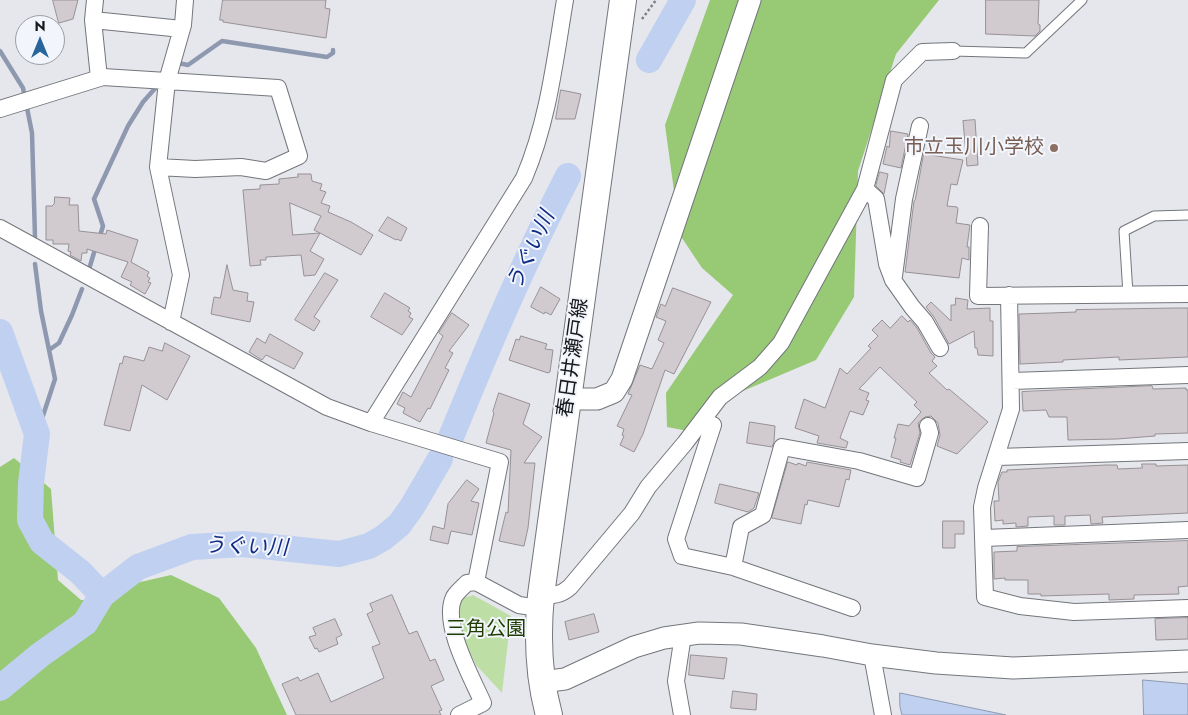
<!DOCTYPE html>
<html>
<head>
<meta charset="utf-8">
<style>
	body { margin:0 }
	#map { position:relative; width:1188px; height:715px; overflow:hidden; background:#e5e7ed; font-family:Jost,sans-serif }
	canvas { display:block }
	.north { position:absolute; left:15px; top:15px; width:50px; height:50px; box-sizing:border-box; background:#f2f5fb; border:1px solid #9b9da1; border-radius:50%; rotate:0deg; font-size:14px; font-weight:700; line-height:20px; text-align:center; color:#18191b }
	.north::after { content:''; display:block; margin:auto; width:18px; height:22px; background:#27659c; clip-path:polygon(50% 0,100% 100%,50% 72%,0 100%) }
</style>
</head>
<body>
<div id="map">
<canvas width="1188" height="715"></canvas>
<div class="north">N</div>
</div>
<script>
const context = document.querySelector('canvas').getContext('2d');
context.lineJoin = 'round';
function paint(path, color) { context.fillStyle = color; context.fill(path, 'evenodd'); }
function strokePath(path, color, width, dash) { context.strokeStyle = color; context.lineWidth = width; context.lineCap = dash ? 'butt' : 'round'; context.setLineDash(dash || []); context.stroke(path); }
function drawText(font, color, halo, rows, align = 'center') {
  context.font = font + ' Jost,"Noto Sans JP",sans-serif'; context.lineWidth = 4; context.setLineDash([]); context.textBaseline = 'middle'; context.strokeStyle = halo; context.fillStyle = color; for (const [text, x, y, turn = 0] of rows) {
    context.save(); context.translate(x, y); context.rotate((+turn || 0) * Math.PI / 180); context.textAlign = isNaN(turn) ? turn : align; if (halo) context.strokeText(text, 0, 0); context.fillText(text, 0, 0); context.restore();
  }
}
const green = new Path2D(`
	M473 595 511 616 502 693 476 665 463 639 456 612 461 599Z`);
const forest = new Path2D(`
	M710 0H939L896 54 858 171 854 297 816 360 731 396 688 431 667 427 666 393 733 295 702 268 680 235 665 125Z
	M14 458 51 489 58 580 81 600H101L123 586 171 575 219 598 256 648 287 715H0V467Z`);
const water = new Path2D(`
	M1143 680 1188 684V715H1144Z
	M900 693 1006 715H902L900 707Z`);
const stream = new Path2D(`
	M0 51 23 88 32 133 35 237
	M176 65 178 63 188 65 222 41 327 57 333 53V50
	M99 239 103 226 94 199 128 126 143 102 159 84
	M35 264 41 311 55 379 37 434
	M90 266 96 246
	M49 350 59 343 72 315 82 289`);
const river = new Path2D(`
	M649 60 683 0
	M0 332 37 434 31 483 30 520 42 542 80 572 102 595
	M451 437C487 349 524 261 568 176
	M0 688 40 655 85 623 102 595 138 567 192 547 243 544 339 554 369 546 383 538 399 525 412 507 440 459`);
const building = new Path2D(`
	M53 0H78L73 19 59 23Z
	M223 0H326L325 8 330 9 326 38 223 22V20H220Z
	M986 0H1039L1038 24 1040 25V31L1035 36 986 34Z
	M561 90 581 94 575 119H556Z
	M975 120 978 165 967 166 963 121Z
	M891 131 908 134 901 168 883 164 887 146 889 147Z
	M924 154 963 160 957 185 951 184 947 206 957 207 958 209 956 223 970 225 967 247H969V260L962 258 959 278 905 272 914 201 915 200Z
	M880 172 888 174 884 194 876 186Z
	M298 174H311L312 181 322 184 320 190 326 192 321 203 330 206 328 212 351 222 373 235 361 255 320 233 310 251 324 259 315 275 304 276 301 255 266 257V260H260L261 265 250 266 243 190 260 189V185L279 184V179L298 177ZM290 203 321 216 314 230 320 233 293 235Z
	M55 197 70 198 69 205H78L79 231 106 234 107 230 138 240 131 262 149 272 147 276 150 278 148 282 151 283 145 294 130 285 132 282 121 277 128 262 87 249V253H82L81 261 70 255 71 252 68 251 69 244H53V240H46V206H52L54 204Z
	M388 217 407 228 401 241 397 239 396 240 379 231Z
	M227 265 233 290 248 293 247 301 254 302 250 322 211 314 214 297 220 298Z
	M325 273 338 280 314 317 320 321 314 331 295 320Z
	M541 287 560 299 551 315 545 312 544 314 531 307Z
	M673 288 711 302 674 374 665 370 643 434 634 452 620 445 624 436 622 435 624 429 617 426 632 395 628 394 640 365 652 369 664 343 658 340 666 321 656 317 661 304 665 306Z
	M385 293 410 308 408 311 411 313 409 317 413 319 402 335 371 317Z
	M956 298 968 300 967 309 990 308V321H993V356L978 355 977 348H975L974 331 949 344 934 317 926 307 931 302 951 321V305H955Z
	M1177 308H1188V357L1119 360V357L1063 360V362L1020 364 1019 314 1050 313 1076 312V310Z
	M452 313 469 325 449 351 453 353 445 368 449 370 430 409 428 408 420 422 403 413 405 408 397 404 403 392 411 397 443 336 439 333Z
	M902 316 908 322 910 320 917 328 931 353 935 357 932 361 937 366 929 373 947 390 949 389 988 422 957 454 937 446 940 435 938 423 931 416 925 417 918 423 920 433 910 465 900 462 901 460 891 457 896 438H894L898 424 909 426 921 412 914 405 917 402 880 367 859 389 869 393 866 400 869 401 863 415 850 411 840 438 848 442 846 448 817 443 819 436 795 428 804 399 825 408 840 368 847 374 871 348 868 346 878 336 872 330 882 320 890 328Z
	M270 334 303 353 294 369 266 355 262 360 249 352 257 338 265 343Z
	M521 336 547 344 545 349 553 350 550 372 548 373 509 360 516 339 519 340Z
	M165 343 190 356 167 400 142 385 130 431 104 425 120 363 122 364 124 356 144 361 149 347 162 351Z
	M1152 386 1153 389 1186 388V390H1188V433L1155 434V436L1117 439 1068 440 1067 417H1049L1046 410 1023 411 1022 392Z
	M499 393 530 404 523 424 542 437 524 463H535L528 528 524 546H523L499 541 506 512 508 513 511 450 486 443 494 413 493 412Z
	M750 422 775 426 774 442 772 447 747 443Z
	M788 462 797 465 798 463 806 466 807 462 851 470 849 480 846 479 839 507 808 500 807 505 805 504 801 524 772 518Z
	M1142 464H1156V466L1188 465V513L1102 517 1103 523 1091 524 1090 515 1065 516V525H1054V516L1028 517V526L1016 527V523L1003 524V520L995 521 994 501H999L998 482 1002 472H1007V470L1106 465H1117L1118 469 1142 468Z
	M467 480 479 489 471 501 479 503 472 535 451 531 448 544 430 540 433 526 444 529 448 504Z
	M720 484 759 493 754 508 748 512 715 503Z
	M943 521H964V534H955V548H943Z
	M1188 541V586L1178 587 1179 594 1134 595V599L1109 600V594L1041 596V594H1028V580H1005V578L994 579V552L1017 551V547Z
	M392 595 409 634 417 631 430 661 435 659 444 680 431 686 442 710 439 711 441 715H296L282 684 298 677 300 681 318 673 331 702 384 678 372 647 380 644 367 614 373 611 370 604Z
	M594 614 599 632 569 640 565 622Z
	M1188 618V639L1156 640 1155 619Z
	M335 619 342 635 336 638 338 644 319 652 317 648 315 649 309 637 316 635 313 628Z
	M691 655 727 658 724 679 689 675Z
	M733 691 757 694 756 710 731 708Z`);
const path = new Path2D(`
	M642 19 656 0`);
const service = new Path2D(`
	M953 51 1026 53 1082 0
	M1128 294 1124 231 1154 216 1188 215`);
const minor = new Path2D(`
	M95 0 93 20 99 78
	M93 20 182 29
	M0 109 103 77 278 88 299 156 266 171 241 167 195 169 158 167
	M865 189 876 199 887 264 893 280 912 307 925 322 940 348
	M980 226 978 296 1188 294
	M0 228 327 407 371 423 500 462 476 582 519 605 539 608
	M894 276 904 199 920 126
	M1009 295 1011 409 986 488 982 507 985 597 1020 606 1074 612 1188 608
	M171 322 181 275 158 167 167 81 183 25 185 0
	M1012 381 1188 375
	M702 421 713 425 676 539 682 556 733 567 852 608
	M371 423 524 178C548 122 555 60 565 0
	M997 457 1188 451
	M984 538 1188 530
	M733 567 741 527 763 515 782 447 859 461 917 478 930 433 928 426
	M541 595C553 596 561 595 570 587L632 513 648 487 685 443 720 397 760 367 781 343 865 189 894 80 922 52 953 51
	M872 655 883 715
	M459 715 483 703C472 678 441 623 454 597 457 592 463 587 467 583L476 582
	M682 715 676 681 683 635`);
const tertiary = new Path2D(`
	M568 399H597L614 392 622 379 750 0
	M541 682 565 679 634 647 664 638 699 633 741 634 823 646 872 655 936 663 1013 668 1188 661`);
const primary = new Path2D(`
	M549 715C538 675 537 636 541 595L623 0`);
const markers = [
	[1054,148,5,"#8d6e63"]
];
const educationNames = [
	["市立玉川小学校",1044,148]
];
const streetNames = [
	["春日井瀬戸線",574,358,-82]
];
const parkNames = [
	["三角公園",486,630]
];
const waterNames = [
	["うぐい川",532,251,-65],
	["うぐい川",246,548,2]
];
paint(green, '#bddfa6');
paint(forest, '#98c975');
paint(water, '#c0d0f0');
strokePath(water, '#8e99b0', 1);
strokePath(stream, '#8e99b0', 4.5);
strokePath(river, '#c0d0f0', 26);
paint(building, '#d1cbcf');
strokePath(building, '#979195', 1);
strokePath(service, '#73767b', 11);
strokePath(minor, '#73767b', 18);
strokePath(tertiary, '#73767b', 23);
strokePath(primary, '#73767b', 28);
strokePath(path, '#7d7e82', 2.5, [2.5, 2.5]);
strokePath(service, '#fff', 9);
strokePath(minor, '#fff', 16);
strokePath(tertiary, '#fff', 21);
strokePath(primary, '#fff', 26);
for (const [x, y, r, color] of markers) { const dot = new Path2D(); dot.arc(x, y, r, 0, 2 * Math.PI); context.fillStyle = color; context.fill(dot); strokePath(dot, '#f2f5fb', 2); }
drawText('20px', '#785e54', '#f2f5fb', educationNames, 'right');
drawText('20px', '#18191b', '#f2f5fb', streetNames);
drawText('20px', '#1f3d00', '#f2f5fb', parkNames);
drawText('italic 21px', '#102d86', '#f2f5fb', waterNames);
</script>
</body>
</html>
